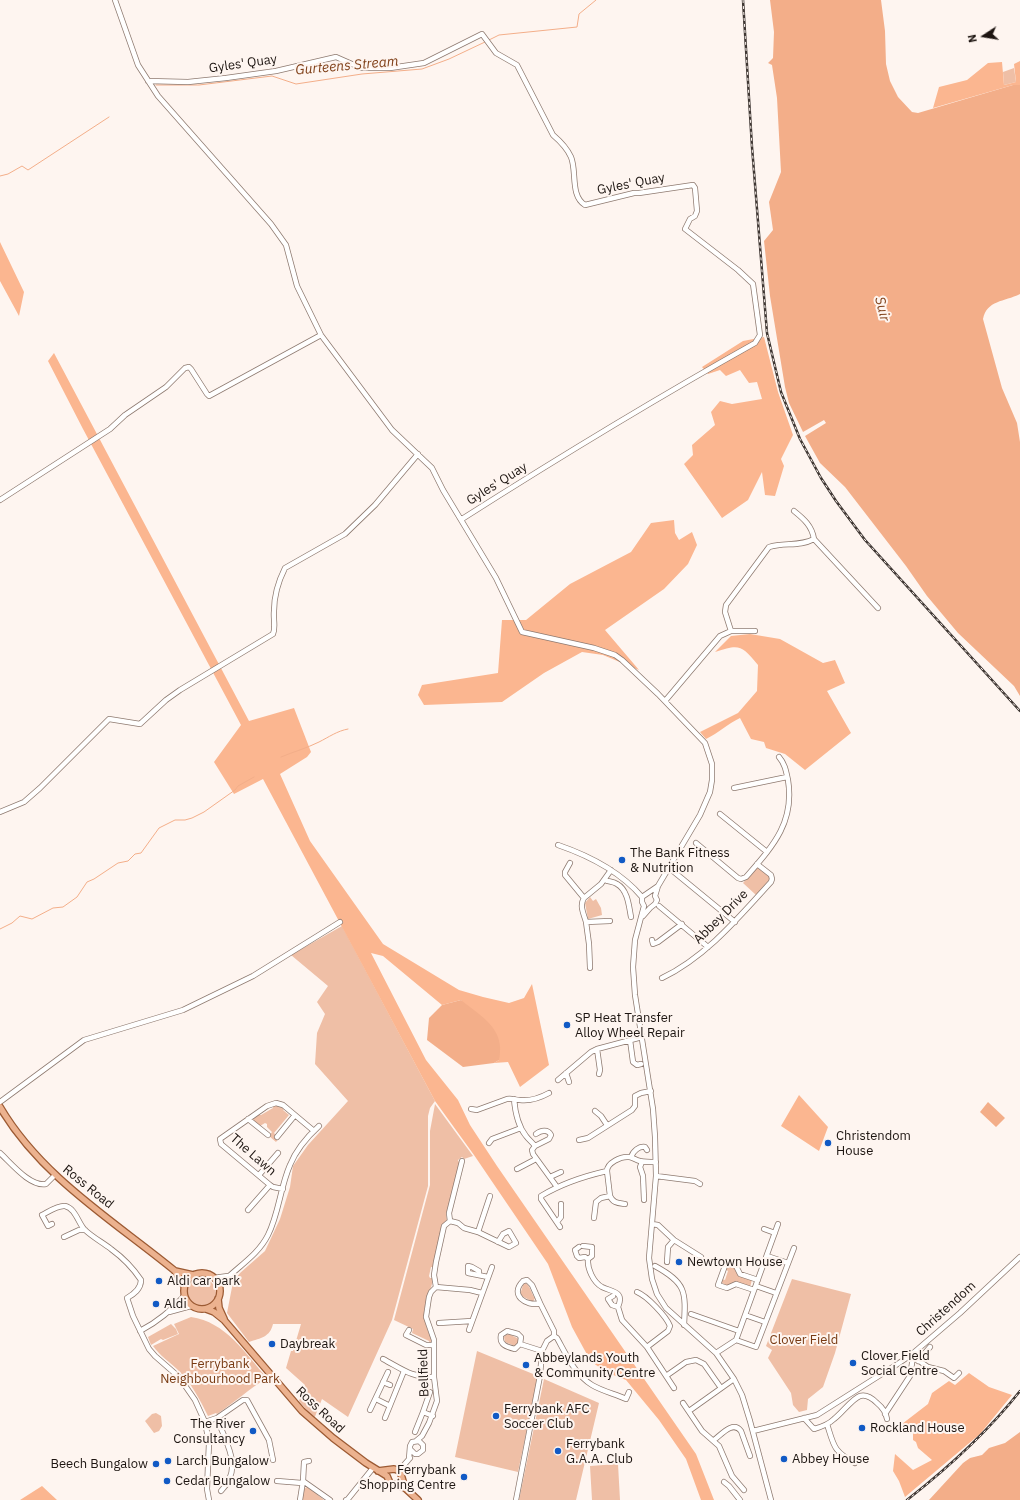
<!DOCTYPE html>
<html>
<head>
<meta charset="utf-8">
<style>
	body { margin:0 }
	#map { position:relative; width:1020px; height:1500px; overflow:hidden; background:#fef5f0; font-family:"IBM Plex Sans",sans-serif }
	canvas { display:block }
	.north { position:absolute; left:964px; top:16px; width:40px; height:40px; -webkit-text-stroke:3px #fef5f0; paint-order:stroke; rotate:258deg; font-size:11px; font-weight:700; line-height:16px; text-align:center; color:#1d1511 }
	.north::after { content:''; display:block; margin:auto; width:14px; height:18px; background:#1d1511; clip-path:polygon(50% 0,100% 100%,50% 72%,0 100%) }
</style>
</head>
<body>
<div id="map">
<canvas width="1020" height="1500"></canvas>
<div class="north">N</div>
</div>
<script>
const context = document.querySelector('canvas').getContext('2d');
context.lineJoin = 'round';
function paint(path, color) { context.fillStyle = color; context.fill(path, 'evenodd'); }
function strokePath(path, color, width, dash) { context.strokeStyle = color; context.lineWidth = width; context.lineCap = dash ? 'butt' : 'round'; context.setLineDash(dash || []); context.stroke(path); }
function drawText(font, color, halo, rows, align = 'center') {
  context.font = font + ' "IBM Plex Sans",sans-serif'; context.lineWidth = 4; context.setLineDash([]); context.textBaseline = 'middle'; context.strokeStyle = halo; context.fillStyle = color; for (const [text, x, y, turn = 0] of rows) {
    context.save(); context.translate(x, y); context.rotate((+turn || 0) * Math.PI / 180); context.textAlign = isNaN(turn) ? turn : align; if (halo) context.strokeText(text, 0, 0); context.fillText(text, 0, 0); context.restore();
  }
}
const green = new Path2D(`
	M1014 68 1016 82 1004 85 1003 72Z
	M759 867 770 877V879L756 895 743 883 755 869Z
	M590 897 593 901 596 899 601 908 602 915 588 919 585 903Z
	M342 926 435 1101 430 1108 428 1116V1186L392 1320 348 1417 322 1399 314 1419 299 1401 305 1385 286 1368 291 1351H293L301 1324H273C270 1337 261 1338 249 1342L227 1313 233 1282 240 1273 265 1251 280 1219 290 1187 293 1166 308 1145 348 1101 315 1064 317 1033 325 1014 317 1002 328 986 291 955Z
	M435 1104 473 1156 464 1159 462 1157 458 1160 460 1165 446 1214 447 1220 444 1223 433 1267H431L429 1276 430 1278H432C433 1287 430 1287 428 1296 421 1315 425 1323 432 1341L430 1344 429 1341 412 1333 413 1329 394 1320 430 1185V1131Z
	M277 1105 284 1109 283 1110 289 1115 274 1133 279 1138 276 1142 269 1136 272 1132 267 1127V1124L265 1123 260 1126 252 1119 257 1115H261L273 1108V1106Z
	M730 1266 735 1267 738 1275 752 1280 750 1287 735 1282 727 1286 721 1282 722 1279 725 1280 728 1271 725 1269 726 1267Z
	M186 1293a15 15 0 1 1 30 0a15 15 0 1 1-30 0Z
	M792 1279 851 1294 835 1353 823 1387 808 1399 807 1410 799 1412 793 1405 791 1393 768 1358 772 1350 766 1346Z
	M525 1283C531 1286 531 1294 535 1298L533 1302 520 1295 523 1285Z
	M191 1317C226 1322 245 1353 267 1378 249 1389 235 1402 217 1414L216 1413 208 1416C200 1400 192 1384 179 1371 170 1362 160 1356 153 1346L179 1334 174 1324Z
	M171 1324 176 1329 178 1334 163 1340 161 1339 151 1345 148 1337Z
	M509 1334 519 1339 517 1345 515 1346 505 1342 504 1337 506 1335Z
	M477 1351 538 1376 518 1472 455 1457Z
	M544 1379 599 1403 576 1500H519Z
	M156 1413 161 1416 162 1426 159 1431 154 1433 145 1421 152 1414Z
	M618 1464 620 1500H592L590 1466Z
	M308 1486 318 1494V1495L324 1500H302L304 1489Z`);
const forest = new Path2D(`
	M1020 61V85H1013L933 108 939 87 967 80 988 63 1002 62 1004 85 1016 82 1014 64Z
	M0 242 24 292 19 316 0 281Z
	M764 337 778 392 793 435 781 459 784 466 775 496 765 495 762 472 748 500 722 518 684 464 693 455 692 445 715 425 711 412 720 401 732 404 762 399 757 382 749 383 740 370 726 376 720 370 708 374 702 367 743 341Z
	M54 353 249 721 294 708 311 752 307 757 280 774 310 841 383 944 459 990 483 997 509 1003 524 998 532 984 549 1065 520 1087 508 1062 494 1063 499 1060 461 1000 442 1005 383 956 371 953 426 1060 458 1100 470 1125 497 1166 696 1454 714 1500H701L686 1459 659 1420 626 1380 608 1373 596 1365 590 1360 572 1327 548 1264 474 1155 435 1101 263 779 234 794 214 762 241 725 83 429 48 361Z
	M674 520 675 533 679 540 692 532 697 545 688 564 664 589 605 630 639 670 603 655 582 652 544 673 502 702 424 705 418 695 422 685 498 673 502 620H526L570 584 631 552 651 523Z
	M750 634 780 639 823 663 835 660 845 683 827 691 851 733 805 770 785 754 766 748 764 742 751 739 740 718C727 724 719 733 706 739L700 732 738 713 757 691 758 665C741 645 740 644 715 652L731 636Z
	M799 1095 828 1127 819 1151 781 1126Z
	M969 1373 989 1387 1012 1395 980 1434 905 1497 899 1481 893 1471 895 1454 913 1470 932 1460 918 1448 916 1442 913 1440V1432L902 1424 928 1404 932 1393 949 1381 955 1385Z
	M42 1486 57 1500H20Z`);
const water = new Path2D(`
	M770 0H881L885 31 886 64 890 81 898 97 912 112 918 113 1013 85H1020V294C1004 302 987 300 983 319L1002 388 1017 423 1020 442V696L1014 686 958 633 927 596 906 566 845 487 820 463 805 436 826 423 824 420 803 432 789 403 785 387 770 296 764 241 773 230 769 202 781 172 777 98 772 65 768 63 773 58 774 32Z
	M461 1000C482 1017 506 1029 499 1060L494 1063 463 1067 427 1040 429 1018 442 1005Z
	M988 1102 1005 1118 996 1127 980 1112Z
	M1020 1432V1500H929L963 1463 970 1458 982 1455 989 1448 1005 1443Z`);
const stream = new Path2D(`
	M489 40 499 35 577 27 579 14 596 0
	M156 85H199L272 76 296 84 362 74 422 69 449 59 485 42
	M0 176 8 174 22 166 28 170 109 117
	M281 757C293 752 307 748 319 742 329 737 337 731 348 729
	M0 929 12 923 20 916 32 919 53 908 63 907 77 897 87 882 94 879 118 863 128 861 135 854 141 853 159 828 175 820H185L192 818 204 812 235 790 238 786 254 777`);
const minor = new Path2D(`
	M115 0 138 65 158 96 271 224 286 245 297 286 321 335 392 430 432 468 443 490 496 578 522 632 594 648 615 655 622 660 658 694 705 743 712 764V780L710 792 700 815 658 886 655 896 657 900 655 904 650 908 643 916
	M148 81 188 82 226 78 276 71 336 57 361 68H390L424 63 482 34 496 53 517 65 553 135C560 141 567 148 571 157 577 171 570 196 585 205L634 193H639L693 185 695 188 697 211 695 216 690 219 685 229 738 270 753 284 760 335 755 343C655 399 558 458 462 519
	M0 500 110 429 125 415 166 387 185 368 189 367 191 369 207 394 209 396 321 335
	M814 539 878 608
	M731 631 725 612 726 605 769 547C785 542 799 547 814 539 812 526 804 519 794 511
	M665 701 720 636 731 631H755
	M734 788 787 777
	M0 812 24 802 40 788 109 719 140 724 166 700 180 690 273 634C276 627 273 619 274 611 274 597 279 580 285 568L345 534 375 505 418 454
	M720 814 767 852
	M696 843 738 878 741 879 746 877C772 847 795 823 788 780 786 771 785 764 779 757
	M558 845C590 856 620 871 642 897
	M570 863 565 872V875L584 898
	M668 867 735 922
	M605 880C609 882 613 881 617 884 628 890 629 907 631 917
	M658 886 642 897V902L644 906 635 940 633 967 635 995 653 1109 655 1137 656 1176 649 1258 652 1279 657 1294 666 1308 716 1353 734 1379 742 1395 750 1421 771 1500
	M584 898C579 906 584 914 586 922L610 921
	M584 898 601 884 611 870
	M659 906 708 947
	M586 922 589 944 590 968
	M652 940 653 944 658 942 682 924
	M662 978C706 957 739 917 771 882L772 879 771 875 757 864
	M630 1040 633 1062 637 1065 641 1064
	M597 1049 600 1070 599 1074
	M566 1073 569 1082
	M558 1080 591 1052 597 1049 642 1037
	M514 1099C515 1111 518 1126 526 1136 529 1140 532 1142 535 1146L532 1150 533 1154 557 1187
	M0 1102 84 1040 183 1010 253 976 340 922
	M471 1109 477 1110 507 1099C512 1098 515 1100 520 1100 529 1101 540 1098 549 1093
	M595 1111 601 1116 607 1125
	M248 1119 268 1135
	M277 1137 295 1115
	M579 1140 588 1138 632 1110 635 1106V1096L641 1093 651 1091
	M489 1143 492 1139 521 1128
	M535 1146 549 1139 551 1135C548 1129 541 1130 536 1134
	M0 1153C11 1163 30 1187 46 1184L55 1175
	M631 1157C633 1151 639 1146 645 1147L647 1150
	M642 1162 640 1167 643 1176 644 1200
	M517 1169 536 1159
	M607 1171 610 1196C613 1203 618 1203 625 1204
	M259 1175 278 1153
	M656 1176 695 1181 700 1184
	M550 1177 561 1172
	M283 1189 273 1187 270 1185 221 1144 220 1139 267 1106 276 1103 283 1105 314 1131
	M248 1210 270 1185
	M594 1218 596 1202 601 1198 610 1196
	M450 1221 458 1223 464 1228 478 1232 509 1247 516 1243 509 1231 503 1234 498 1242
	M557 1222 561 1217V1204
	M52 1224 48 1226 42 1215C48 1212 58 1205 65 1206 75 1208 78 1222 84 1229 92 1237 102 1242 111 1249 122 1257 133 1268 141 1280 141 1289 134 1294 127 1298L133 1316 149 1349 155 1356 179 1377 195 1400 205 1422 209 1443 207 1489 209 1500
	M652 1224 658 1225 674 1240 701 1257
	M560 1227 541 1199V1196C561 1184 585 1176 607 1171 607 1163 621 1156 629 1157 632 1157 636 1160 640 1161 645 1162 651 1162 656 1162
	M764 1229 775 1233
	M478 1232 490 1196
	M64 1237 79 1230H85
	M583 1246 592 1247V1256L588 1259
	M579 1247 575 1250 577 1256 579 1258 585 1257 588 1259C587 1268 593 1282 602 1287 612 1292 625 1291 618 1307L622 1320 647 1347 674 1388
	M767 1256 788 1263
	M667 1262 668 1247 674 1240
	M655 1266C686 1283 686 1291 684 1325
	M479 1275V1271L472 1267 468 1266V1273L488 1277
	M213 1278 228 1276
	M219 1286C235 1268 257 1257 268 1235 279 1213 280 1188 290 1165 296 1150 307 1137 319 1126
	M756 1286 776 1293
	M436 1287 434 1275 436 1262 444 1226 450 1221 449 1213 462 1161
	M436 1287 470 1290 482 1293
	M754 1290 736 1284 727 1288 718 1285 726 1263 736 1266 740 1274 758 1280
	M637 1292C647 1296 666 1316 670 1326L668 1331 647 1347
	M613 1296 608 1299 612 1305 618 1307
	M540 1303 532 1285 527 1280 523 1281C509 1295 526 1307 540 1303L554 1331V1336L557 1338C566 1354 575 1375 592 1385 602 1391 615 1394 626 1399L629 1392
	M169 1312 191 1306
	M691 1314 739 1331
	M745 1315 765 1322
	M439 1323 472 1321
	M469 1330 492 1267
	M140 1331C159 1321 170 1311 184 1296
	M406 1335 426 1345H434
	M406 1335 409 1330
	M736 1340 756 1347 794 1248
	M520 1344 521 1337 518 1334 507 1331 501 1335C499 1345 507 1347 515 1349L520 1344 542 1351
	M716 1353 736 1340 778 1224
	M912 1356 928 1367 944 1371 954 1378 959 1373
	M383 1359C402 1369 412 1378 434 1377
	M918 1361 930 1347
	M666 1376 686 1362 696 1360 704 1364 721 1388
	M383 1382 390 1385
	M430 1392 423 1412 433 1416
	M376 1399 390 1406
	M683 1403 702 1431 719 1446 732 1476 744 1490
	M370 1410 388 1372
	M689 1411 734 1379
	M885 1414 910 1376 913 1357
	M217 1418C226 1444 244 1467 221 1491
	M385 1418 404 1371
	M804 1418 814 1429C821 1427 829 1424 834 1419 841 1414 853 1398 860 1396 867 1394 873 1399 877 1403 882 1407 886 1413 887 1419
	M205 1422 217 1418 243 1400H247L269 1440 273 1460
	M827 1424C834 1446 833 1451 855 1463
	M753 1431 817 1415 896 1365 911 1355 960 1313 1020 1257
	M415 1432 423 1412
	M714 1440C721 1435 733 1420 741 1431L750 1456
	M416 1441 422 1436 429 1423 437 1401 434 1377V1340L426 1317 429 1297 431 1292 436 1287
	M409 1459 410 1446 412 1442 419 1441 423 1445V1450L418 1454H415L411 1450
	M401 1473 403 1466 410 1458
	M277 1481 302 1483
	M303 1481 304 1462 309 1461
	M724 1482 729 1486 740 1500
	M300 1500 303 1481 330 1500
	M346 1500 348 1499 373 1468
	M516 1500 540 1376 542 1351 547 1341 554 1336`);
const major = new Path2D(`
	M0 1107C41 1177 114 1221 175 1271L184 1286
	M175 1271 193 1275
	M184 1291a18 18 0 1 1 36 0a18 18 0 1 1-36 0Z
	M218 1299 219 1308 224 1319
	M206 1309 214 1312 224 1320 302 1411 333 1438 366 1463 387 1476 390 1483 405 1488
	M378 1471 394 1469 400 1471 405 1488 418 1500`);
const rail = new Path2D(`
	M743 0 752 147 767 333 781 392 800 439 821 478 836 501 865 540 1020 711
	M907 1500C949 1467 987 1433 1020 1391`);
const markers = [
	[622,860,4,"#115ac5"],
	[567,1025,4,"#115ac5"],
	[828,1143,4,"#115ac5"],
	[679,1262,4,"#115ac5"],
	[159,1281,4,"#115ac5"],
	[156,1304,4,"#115ac5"],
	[272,1344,4,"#115ac5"],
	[853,1363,4,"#115ac5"],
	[526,1365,4,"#115ac5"],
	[496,1416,4,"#115ac5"],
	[862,1428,4,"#115ac5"],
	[253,1431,4,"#115ac5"],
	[558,1451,4,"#115ac5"],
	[784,1459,4,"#115ac5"],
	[168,1461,4,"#115ac5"],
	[156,1464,4,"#115ac5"],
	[464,1477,4,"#115ac5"],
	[167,1481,4,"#115ac5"]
];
const streetNames = [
	["Gyles' Quay",243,64,-8],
	["Gyles' Quay",631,184,-11],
	["Gyles' Quay",497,484,-32],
	["Abbey Drive",721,917,-45],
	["The Lawn",253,1155,41],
	["Ross Road",88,1187,39],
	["Christendom",946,1309,-42],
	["Bellfield",424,1373,-92],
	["Ross Road",320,1410,43]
];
const poiNames = [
	["The Bank Fitness",630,853],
	["& Nutrition",630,868],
	["SP Heat Transfer",575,1018],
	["Alloy Wheel Repair",575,1033],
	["Christendom",836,1136],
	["House",836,1151],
	["Newtown House",687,1262],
	["Aldi car park",167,1281],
	["Aldi",164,1304],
	["Daybreak",280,1344],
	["Clover Field",861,1356],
	["Social Centre",861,1371],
	["Abbeylands Youth",534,1358],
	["& Community Centre",534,1373],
	["Ferrybank AFC",504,1409],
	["Soccer Club",504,1424],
	["The River",245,1424,"right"],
	["Consultancy",245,1439,"right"],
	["Rockland House",870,1428],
	["Ferrybank",566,1444],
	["G.A.A. Club",566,1459],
	["Abbey House",792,1459],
	["Larch Bungalow",176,1461],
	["Beech Bungalow",148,1464,"right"],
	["Ferrybank",456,1470,"right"],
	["Shopping Centre",456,1485,"right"],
	["Cedar Bungalow",175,1481]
];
const parkNames = [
	["Clover Field",804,1340],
	["Ferrybank",220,1364],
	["Neighbourhood Park",220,1379]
];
const waterNames = [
	["Gurteens Stream",347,66,-5],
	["Suir",882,309,76]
];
paint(green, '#efbfa6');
paint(forest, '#fbb690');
paint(water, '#f3ae89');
strokePath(stream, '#f3ae89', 1);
strokePath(minor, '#8e7a70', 6);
strokePath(major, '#9c5a33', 8);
strokePath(minor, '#fff', 4.5);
strokePath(major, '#ecb28f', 5.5);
strokePath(rail, '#3e3632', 2.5);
strokePath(rail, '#fef5f0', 1, [3]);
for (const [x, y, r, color] of markers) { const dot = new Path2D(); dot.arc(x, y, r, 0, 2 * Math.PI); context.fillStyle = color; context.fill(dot); strokePath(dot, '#fef5f0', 1.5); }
drawText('13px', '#1d1511', '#fef5f0', streetNames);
drawText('13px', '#1d1511', '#fef5f0', poiNames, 'left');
drawText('13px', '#783a12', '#fef5f0', parkNames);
drawText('italic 14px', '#81421b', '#fef5f0', waterNames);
</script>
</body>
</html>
